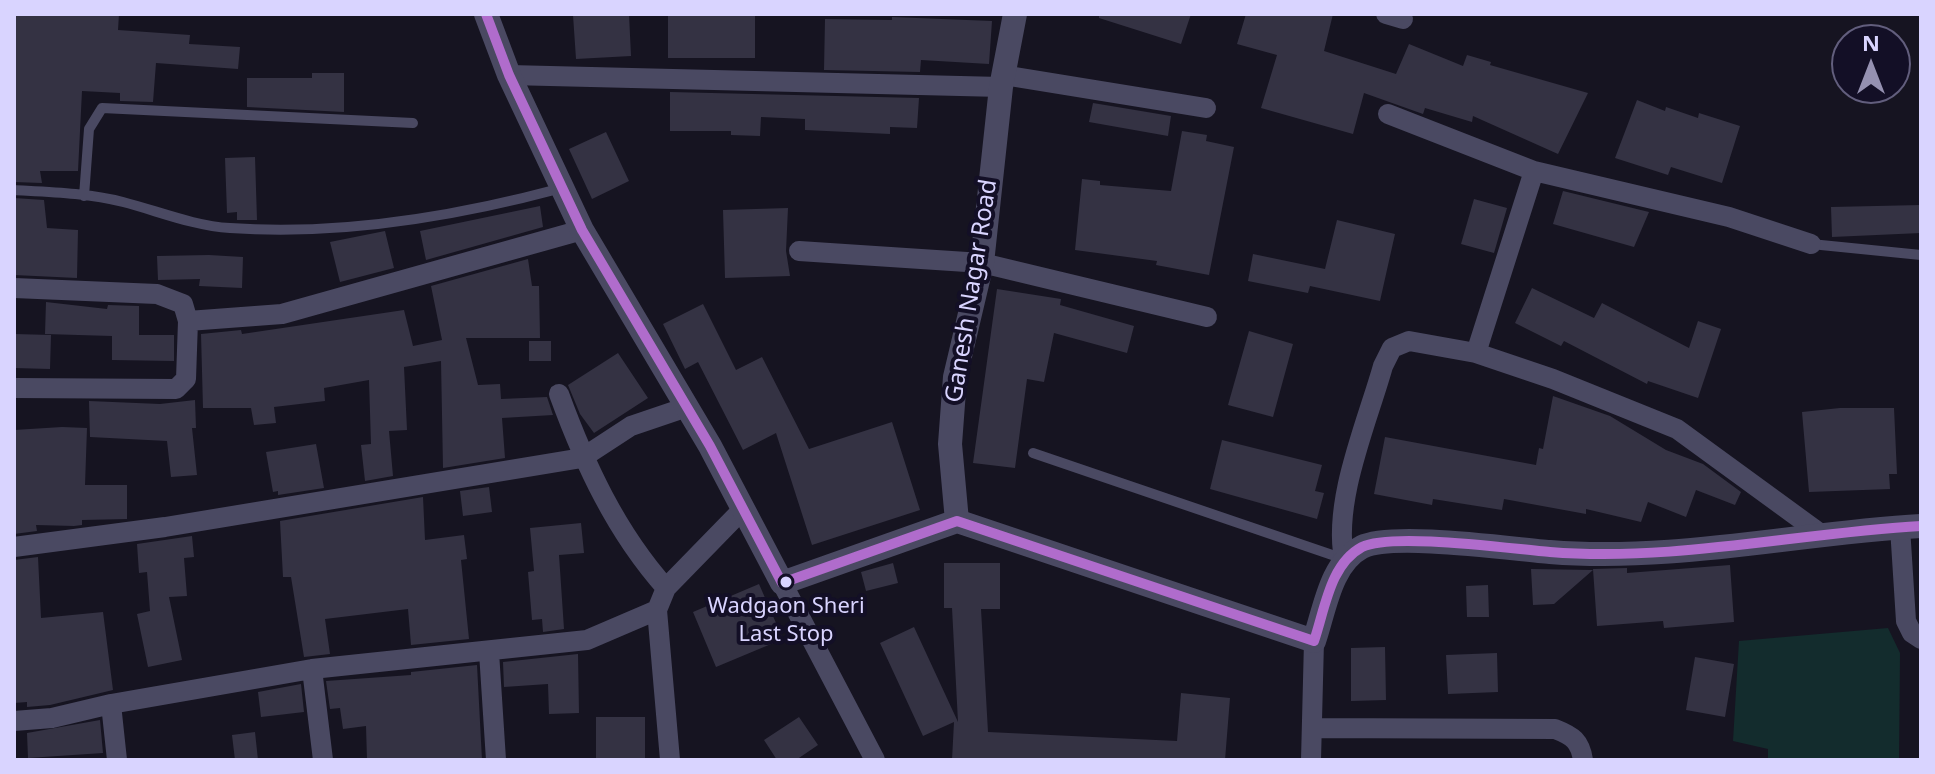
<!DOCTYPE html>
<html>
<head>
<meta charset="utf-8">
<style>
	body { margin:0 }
	#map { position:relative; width:1935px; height:774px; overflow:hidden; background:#161421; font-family:"Noto Sans",sans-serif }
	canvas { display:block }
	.frame { position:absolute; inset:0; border:16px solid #d9d4ff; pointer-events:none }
	.north { position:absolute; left:1831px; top:24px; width:80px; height:80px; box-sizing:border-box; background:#130f26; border:2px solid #625e7d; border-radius:50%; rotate:0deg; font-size:22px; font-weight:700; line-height:32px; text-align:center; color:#d9d4ff }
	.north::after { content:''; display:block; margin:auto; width:28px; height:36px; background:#9591b1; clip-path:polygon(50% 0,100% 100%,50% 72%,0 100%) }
</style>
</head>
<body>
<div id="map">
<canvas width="1935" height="774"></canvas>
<div class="frame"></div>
<div class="north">N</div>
</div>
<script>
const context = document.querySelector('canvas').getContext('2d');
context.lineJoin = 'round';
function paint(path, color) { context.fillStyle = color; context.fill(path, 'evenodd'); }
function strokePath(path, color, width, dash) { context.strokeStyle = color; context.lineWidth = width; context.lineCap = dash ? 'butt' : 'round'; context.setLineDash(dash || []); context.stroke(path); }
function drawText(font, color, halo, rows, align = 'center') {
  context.font = font + ' "Noto Sans",sans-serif'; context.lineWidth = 8; context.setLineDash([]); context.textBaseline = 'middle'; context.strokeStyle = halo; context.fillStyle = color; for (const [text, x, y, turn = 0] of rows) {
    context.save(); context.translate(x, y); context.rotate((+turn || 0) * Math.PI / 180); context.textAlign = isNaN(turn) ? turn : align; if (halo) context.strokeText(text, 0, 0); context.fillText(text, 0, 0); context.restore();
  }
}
const green = new Path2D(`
	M1888 628 1900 653 1899 760H1768V749L1733 741 1739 641Z`);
const building = new Path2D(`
	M119 14 118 30 190 35 189 44 240 47 238 69 156 63 153 102 120 101V93L82 91 78 171H40L42 183 14 182V16Z
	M629 14 631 56 576 59 573 15Z
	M668 14 755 15V58H668Z
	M1099 14H1191L1181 44 1099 18Z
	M1246 14H1333L1324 51 1396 74 1409 44 1463 66 1467 55 1491 62 1490 65 1588 93 1558 154 1473 116 1472 122 1425 108 1423 114 1364 93 1353 134 1261 108 1277 55 1237 44Z
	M892 17 992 21 989 64 921 60 920 72 824 70 825 19 892 20Z
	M312 73H344V112L247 107V78H312Z
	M670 92 919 98 917 128 890 127V134L805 130V119L761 117 760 136 731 135V131H670Z
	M1637 100 1665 111 1666 107 1698 118 1699 113 1740 126 1722 183 1671 167 1668 175 1615 158Z
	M1093 103 1171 116 1168 136 1089 122Z
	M1182 131 1207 135 1206 141 1234 147 1209 275 1156 265 1157 261 1075 250 1082 179 1100 181V185L1171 191Z
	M606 132 629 181 592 199 569 149Z
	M255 157 257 220H237V212L227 213 225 158Z
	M1563 191 1649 212 1634 247 1553 224Z
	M14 198 44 200 47 228 78 230 77 278 14 275Z
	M1474 199 1507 208 1494 253 1461 244Z
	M1921 205V233L1832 237 1831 207Z
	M540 206 543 227 426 260 420 231Z
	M788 208 786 251 790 276 725 278 723 210Z
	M1337 220 1395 234 1380 301 1310 286 1308 293 1248 281 1253 254 1325 269Z
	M385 231 394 268 340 282 330 242Z
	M209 255 243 257 242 288 199 286 200 279 158 280 157 256Z
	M528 259 532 286H539L540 338H466L478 385 500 384 501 399 547 397 553 415 502 418 505 458 443 468 441 361 404 367 407 430 389 431 393 476 365 481 361 445 371 444 369 380 324 388 325 401 274 407 276 423 254 425 251 408H203L201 334 241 330 242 334 404 310 413 346 442 340 431 286Z
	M1532 288 1594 318 1602 303 1689 348 1698 321 1721 329 1698 398 1648 381 1647 384 1564 341 1561 346 1515 323Z
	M997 289 1061 299 1060 305 1134 326 1127 353 1054 333 1044 382 1027 379 1015 468 973 463Z
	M46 302 107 309 108 305 139 306V335H174V361L112 360V336L45 334Z
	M703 304 736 370 762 357 809 449 892 422 920 510 812 545 776 433 743 450 698 362 685 369 663 324Z
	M1249 331 1293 344 1273 417 1228 405Z
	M14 334 51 335 50 369 14 368Z
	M529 341H551V361H529Z
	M618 353 648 398 594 433 580 414 568 385Z
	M1553 396 1610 416 1666 450 1703 464 1741 492 1735 505 1696 490 1686 517 1648 502 1641 522 1586 509V514L1504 499 1502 510 1433 499 1432 505 1374 494 1385 437 1536 465 1539 448 1543 449Z
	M195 400 196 428H192L197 475 171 477 167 441 90 437 89 401 160 404Z
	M1840 408H1894L1897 474H1889L1890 489 1809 492 1802 412Z
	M62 427 87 428 85 485H127V519L82 520V525L74 526 36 525 37 531 14 534V430Z
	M1222 440 1322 465 1315 491 1324 493 1317 519 1210 489Z
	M316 444 324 488 278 495V491L273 492 266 452Z
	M489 487 492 512 463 516 460 491Z
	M423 497 425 540 464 535 467 559 461 560 469 639 411 645 408 609 325 619 330 654 304 657 291 577H283L280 521Z
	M581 523 584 553 559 555 564 629 543 632 542 619 532 620 528 572 534 571 530 528Z
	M192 536 194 557 184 558 187 596 169 597 182 660 148 667 137 614 150 611 147 572 139 573 137 544Z
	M38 557 41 618 103 612 113 690 50 705 27 707V702L14 703V560Z
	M893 563 898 583 866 591 861 572Z
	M944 563H1000V609H981L988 732 1177 741 1181 693 1230 698 1225 760H952L954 722 923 736 880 643 914 627 958 722 952 608H944Z
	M1730 565 1734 622 1664 628 1663 621 1597 626 1593 569 1627 568V573Z
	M1531 569 1593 570 1554 604 1533 605Z
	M759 584 783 639 716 667 693 612Z
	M1488 585 1489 617H1467L1466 586Z
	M1385 647 1386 700 1351 701V648Z
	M1497 653 1498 692 1448 694 1446 655Z
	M578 654 579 713 549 714 548 684 504 687 503 662Z
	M1695 657 1734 664 1725 717 1686 710Z
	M477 665 482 760H367L366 726 343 729 340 708 330 709 326 681 411 675V672Z
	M301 684 304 712 261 717 258 692Z
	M596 717H645V760H596Z
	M799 717 818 745 796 760H777L764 740Z
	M100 720 103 753 28 758 27 733Z
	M255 732 258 760H235L232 735Z`);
const service = new Path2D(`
	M14 190C50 192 88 193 123 202 158 211 194 226 230 228 341 236 454 217 562 188
	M84 196 89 129 102 108 413 123
	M1811 244 1921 255
	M1033 453 1344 559`);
const minor = new Path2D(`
	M1386 14 1403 19
	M509 75 1001 87
	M1003 75 1206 108
	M1388 114 1534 171 1729 217 1811 244
	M799 251 982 263 1207 317
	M14 288 157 294 183 304 188 321 186 379 176 389 14 388
	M188 321 282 314 582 230
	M1476 353 1534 171
	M559 394C585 465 616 532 666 588
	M1900 527 1906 621 1912 633 1921 639
	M14 547 165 527 582 458 631 426 687 407
	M1344 559C1333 500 1367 423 1383 366L1392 348 1409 341 1476 353 1553 379 1677 429 1821 534
	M782 583 875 760
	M657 610 670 760
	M489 652 496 760
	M312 669 323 760
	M111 704 117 760
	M14 721 52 718 111 704 312 669 587 640 657 610 666 588 743 509
	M1312 728 1555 729C1573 736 1580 741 1583 760
	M1311 760 1314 641`);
const tertiary = new Path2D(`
	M486 14 509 75 582 230 710 446 782 583 957 521 1314 641C1325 609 1330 564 1362 547 1392 532 1512 549 1550 552 1675 562 1797 533 1921 526
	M957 521 950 444 955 377 982 263 1001 87 1015 14`);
const bus1 = new Path2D(`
	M486 14 509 75 582 230 710 446 782 583 957 521 1314 641C1325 609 1330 564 1362 547 1392 532 1512 549 1550 552 1675 562 1797 533 1921 526`);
const markers = [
	[786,582,7,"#d9d4ff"]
];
const busNames = [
	["Wadgaon Sheri",786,607],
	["Last Stop",786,635]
];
const streetNames = [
	["Ganesh Nagar Road",972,291,-81]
];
paint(green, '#132c2d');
paint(building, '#343243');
strokePath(service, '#4a4962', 10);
strokePath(minor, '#4a4962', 20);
strokePath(tertiary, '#4a4962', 24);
strokePath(bus1, '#b06ccc', 10);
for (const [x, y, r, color] of markers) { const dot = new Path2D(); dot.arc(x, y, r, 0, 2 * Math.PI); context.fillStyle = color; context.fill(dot); strokePath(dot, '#130f26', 3); }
drawText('22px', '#d9d4ff', '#130f26', busNames);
drawText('24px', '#d9d4ff', '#130f26', streetNames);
</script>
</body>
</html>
